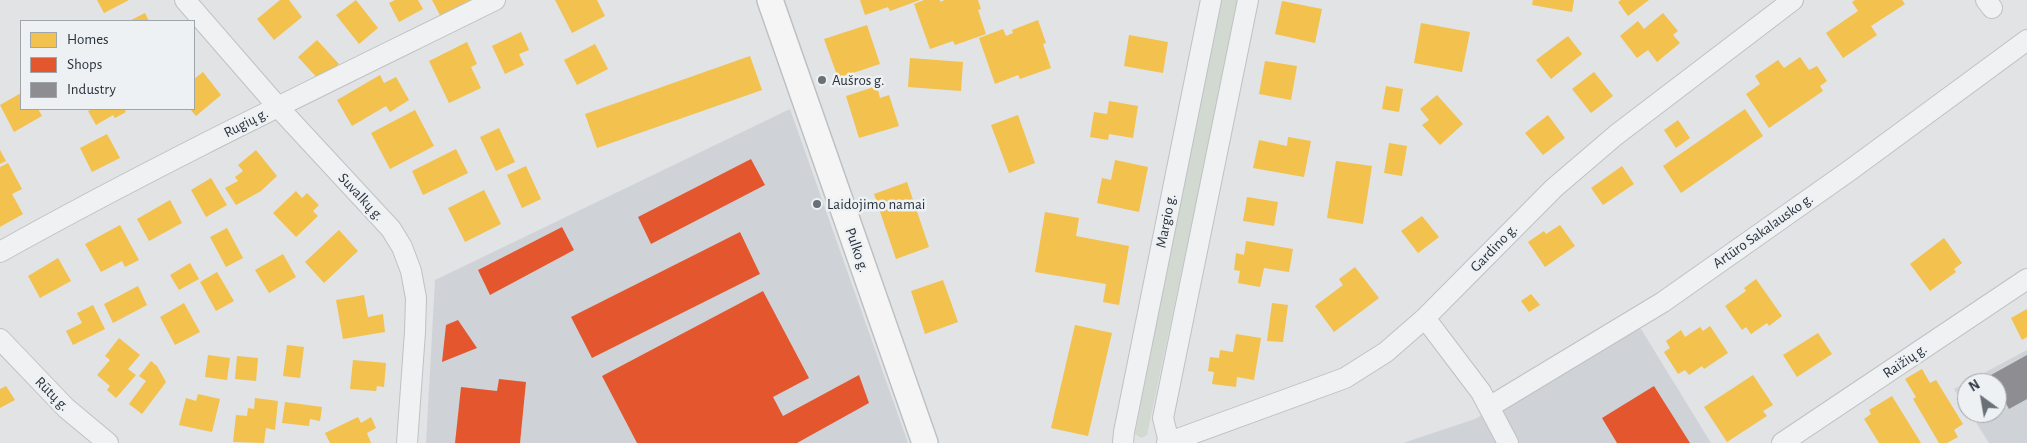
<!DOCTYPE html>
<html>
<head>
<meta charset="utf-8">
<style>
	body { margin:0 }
	#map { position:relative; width:2027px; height:443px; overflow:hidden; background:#e1e3e5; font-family:"Alegreya Sans",sans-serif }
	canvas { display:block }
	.legend { position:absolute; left:20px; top:20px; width:175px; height:90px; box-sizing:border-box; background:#eef1f4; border:1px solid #9fa5aa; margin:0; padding:6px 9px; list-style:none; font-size:15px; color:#29323c }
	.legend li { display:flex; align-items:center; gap:10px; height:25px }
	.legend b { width:25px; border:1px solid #9fa5aa }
	.north { position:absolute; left:1957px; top:373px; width:50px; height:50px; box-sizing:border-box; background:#eef1f4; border:1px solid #9fa5aa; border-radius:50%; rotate:328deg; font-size:14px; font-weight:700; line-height:20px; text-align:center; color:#29323c }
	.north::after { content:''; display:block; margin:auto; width:18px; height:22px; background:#697077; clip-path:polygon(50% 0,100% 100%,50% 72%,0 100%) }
</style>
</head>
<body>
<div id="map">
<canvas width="2027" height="443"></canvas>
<ul class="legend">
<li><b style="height:14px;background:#f2c14e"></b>Homes</li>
<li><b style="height:14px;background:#e4572e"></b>Shops</li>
<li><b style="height:14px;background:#8d8d92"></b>Industry</li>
</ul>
<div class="north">N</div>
</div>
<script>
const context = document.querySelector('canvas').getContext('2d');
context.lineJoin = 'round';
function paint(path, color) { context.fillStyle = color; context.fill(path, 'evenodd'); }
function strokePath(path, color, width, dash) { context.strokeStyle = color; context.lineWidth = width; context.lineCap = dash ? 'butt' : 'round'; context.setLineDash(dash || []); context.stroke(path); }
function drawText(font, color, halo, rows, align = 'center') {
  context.font = font + ' "Alegreya Sans",sans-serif'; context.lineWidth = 5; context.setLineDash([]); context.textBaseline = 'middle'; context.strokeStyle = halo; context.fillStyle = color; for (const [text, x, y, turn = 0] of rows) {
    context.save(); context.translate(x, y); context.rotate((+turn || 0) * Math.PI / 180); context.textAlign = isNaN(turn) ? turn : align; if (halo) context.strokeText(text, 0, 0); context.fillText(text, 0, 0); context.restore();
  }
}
const built = new Path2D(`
	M790 109 908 443H426L435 280Z
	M1638 324 1711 443H1403L1475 419Z
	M2027 350V443H1989L1970 413H1997V383H1967V409L1954 389Z`);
const green = new Path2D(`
	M1219 0H1239L1147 435 1141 438 1135 434Z`);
const homes = new Path2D(`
	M97 0H129L104 13Z
	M280 0H289L302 17 274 40 257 19Z
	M356 0 378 28 359 44 336 15Z
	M395 0H418L423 9 399 22 389 3Z
	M432 0H473L441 17Z
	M555 0H597L605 16 572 33Z
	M860 0H920L890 11 888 7 865 15Z
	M924 0H940V2L945 0H978L981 9 978 10 986 34 955 45 953 41 930 49 914 4Z
	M1533 0H1574L1572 12 1532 5Z
	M1621 0H1649L1628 16 1618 2Z
	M1855 0H1902L1905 4 1871 26 1877 35 1843 58 1826 33 1858 11 1852 2Z
	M1282 1 1322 9 1315 43 1275 34Z
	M145 13 149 21H129Z
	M1663 13 1678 31 1673 35 1680 43 1657 62 1648 50 1637 58 1620 36 1638 21 1644 29Z
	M1038 20 1046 43 1043 44 1051 68 1020 79 1018 75 995 84 979 38 1003 29 1006 36 1013 33 1012 30Z
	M1421 23 1470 32 1462 72 1414 63Z
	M867 25 880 64 838 78 824 39Z
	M521 32 529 50 519 54 524 65 505 74 492 46Z
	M1129 35 1168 42 1163 73 1124 66Z
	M1568 36 1582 54 1551 79 1536 60Z
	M317 40 339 64 320 81 298 57Z
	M467 42 477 64 471 67 481 88 449 103 429 61Z
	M595 44 608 69 577 85 564 60Z
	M750 56 762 90 597 148 585 114Z
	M1800 57 1809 70 1817 66 1827 81 1820 86 1823 91 1769 128 1746 94 1760 84 1755 76 1778 60 1784 68Z
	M910 58 963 62 961 91 908 87Z
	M1265 61 1297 66 1291 100 1259 94Z
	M203 72 221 95 196 116 190 109H194V79Z
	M1594 72 1613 96 1591 113 1572 89Z
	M380 75 384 83 396 77 409 100 390 112 386 106 352 126 337 100Z
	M877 86 880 98 889 95 899 126 859 138 846 96Z
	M1386 86 1403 89 1399 112 1382 109Z
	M21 93V109H38L42 116 14 132 0 105Z
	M1437 95 1463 124 1440 145 1422 125 1429 120 1420 109Z
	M1109 101 1138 106 1133 138 1109 134 1108 140 1090 137 1094 112 1107 114Z
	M93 109H124L126 112 115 118 113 115 96 125 88 111Z
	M1745 109 1763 136 1681 193 1663 166Z
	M415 110 434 146 390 169 371 133Z
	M1018 115 1035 163 1009 173 991 125Z
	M1548 115 1565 138 1543 155 1525 133Z
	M1678 120 1690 138 1676 148 1664 130Z
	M499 128 515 162 496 171 480 137Z
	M107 134 120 158 92 172 80 148Z
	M1288 137 1311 141 1304 177 1253 168 1259 140 1287 146Z
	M1389 143 1407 146 1402 176 1384 173Z
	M456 149 468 173 423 195 412 171Z
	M0 150 6 161 0 164Z
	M256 150 277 176 261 191 236 205 225 188 238 181 235 177 243 171 238 165Z
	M1115 160 1148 167 1139 212 1097 203 1102 178 1111 180Z
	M1336 161 1372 166 1363 224 1327 218Z
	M8 163 22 189 12 194 23 214 0 227V167Z
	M526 166 541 199 522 208 507 175Z
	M1622 166 1634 184 1603 205 1591 188Z
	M211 178 227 205 206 217 191 190Z
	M907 182 929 247 896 259 874 194Z
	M484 190 501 224 465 242 448 208Z
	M296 191 302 198 307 193 319 205 313 211 318 216 296 237 273 213Z
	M1247 197 1278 202 1274 226 1243 221Z
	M170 200 182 223 149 241 137 219Z
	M1045 212 1079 218 1076 236 1129 246 1119 305 1103 302 1106 284 1035 272Z
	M1422 216 1439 237 1418 253 1401 231Z
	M120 225 139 260 125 267 122 261 101 272 85 244Z
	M1560 225 1575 246 1545 267 1528 242 1544 231 1546 234Z
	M227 228 243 258 226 267 210 237Z
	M339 230 358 251 324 283 305 262Z
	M1944 238 1962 263 1954 269 1956 272 1930 291 1910 264Z
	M1246 241 1293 249 1289 272 1264 268 1260 287 1238 283 1240 271 1234 270 1236 253 1244 255Z
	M283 254 296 277 269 293 255 270Z
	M58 258 71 281 40 298 28 276Z
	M190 263 199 279 179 290 170 275Z
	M1355 267 1379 298 1334 332 1315 306 1343 285 1339 279Z
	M217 272 234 301 216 311 200 282Z
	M1756 279 1782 316 1769 326 1767 323 1751 334 1746 327 1742 330 1725 306 1746 291 1744 288Z
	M943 280 958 322 925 334 911 291Z
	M138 286 147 305 113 323 104 304Z
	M1531 294 1540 305 1529 312 1521 301Z
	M364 295 368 317 383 314 385 332 343 339 336 300Z
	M184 303 200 332 175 345 160 317Z
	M1272 303 1288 305 1283 342 1267 341Z
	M93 305 105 329 73 345 66 331 82 323 77 313Z
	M2027 309V337L2022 340 2011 318Z
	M1075 325 1112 333 1088 436 1051 428Z
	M1710 326 1728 353 1704 369 1702 366 1689 375 1685 370 1678 374 1664 352 1670 348 1666 341 1681 330 1685 337 1700 327 1703 331Z
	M1818 333 1832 354 1797 377 1783 355Z
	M1236 334 1261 338 1254 380 1237 377 1236 387 1212 384 1214 372 1208 371 1210 357 1219 358 1220 350 1233 352Z
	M119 338 140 355 128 369 136 375 116 398 107 390 110 386 97 375 110 360 105 356Z
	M287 345 304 347 300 378 283 376Z
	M208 355 230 358 227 380 205 377Z
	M237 356 258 358 256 381 235 379Z
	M353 360 386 363 384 387 377 386 376 391 350 389Z
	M151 361 157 366 166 382 142 414 129 404 146 381 139 376Z
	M1922 369 1930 383 1936 380 1963 424 1954 430 1958 437 1947 443H1939L1913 399 1916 397 1905 379Z
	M1753 375 1773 405 1763 411 1767 416 1727 442 1704 407Z
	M6 386 15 400 0 408V389Z
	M198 394 220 399 212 432 179 425 186 398 196 401Z
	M1892 396 1921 443H1879L1864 419 1871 414 1869 410Z
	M255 398 278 401 275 430 266 428 264 443 233 442 236 415 247 416 248 408 254 409Z
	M285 402 322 407 320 421 310 419 309 426 282 423Z
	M358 417 361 423 371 417 376 428 367 433 371 443H330L325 433Z`);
const shops = new Path2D(`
	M751 159 765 185 651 244 638 217Z
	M562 227 574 250 490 295 478 270Z
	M740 232 760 274 592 358 571 317Z
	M763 291 809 378 773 397 783 416 859 375 869 403 797 443H637L602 376Z
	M458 320 477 348 442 362 446 325Z
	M499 379 526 382 520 443H455L461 387 497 391Z
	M1654 386 1690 443H1617L1602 418Z`);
const industry = new Path2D(`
	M2027 355V399L2009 409 1997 387V383H1995L1991 375Z`);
const minor = new Path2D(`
	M185 0 278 107 391 229 402 247 411 271 416 298 415 332 407 443
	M1986 0 1992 8
	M0 252C161 162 329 82 495 0
	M1425 318 1481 392 1508 443
	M0 339 66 408 108 443
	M1489 407 1663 302 1849 171 2027 40
	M1169 442 1163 418 1248 0
	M1123 443 1124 432 1211 0
	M1167 443 1345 378 1386 352 1425 318 1554 188 1616 135 1793 0
	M1782 443 2027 279`);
const major = new Path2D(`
	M770 0 925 443`);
const markers = [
	[822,80,5,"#697077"],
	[817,204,5,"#697077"]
];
const poiNames = [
	["Aušros g.",832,80],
	["Laidojimo namai",827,204]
];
const streetNames = [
	["Rugių g.",246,123,-27],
	["Suvalkų g.",361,197,47],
	["Margio g.",1166,221,-79],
	["Artūro Sakalausko g.",1763,231,-35],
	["Gardino g.",1494,248,-46],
	["Pulko g.",857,250,71],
	["Raižių g.",1905,361,-34],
	["Rūtų g.",52,394,45]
];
paint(built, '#cfd3d8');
paint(green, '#d2d9d1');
paint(homes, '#f2c14e');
paint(shops, '#e4572e');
paint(industry, '#8d8d92');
strokePath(minor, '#bfc1c3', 22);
strokePath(major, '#bdc0c2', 28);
strokePath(minor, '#eff1f2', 20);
strokePath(major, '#f5f5f5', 25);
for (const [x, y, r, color] of markers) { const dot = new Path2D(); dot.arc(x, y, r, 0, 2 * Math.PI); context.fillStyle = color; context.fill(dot); strokePath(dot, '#eef1f4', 2); }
drawText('15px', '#29323c', '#eef1f4', poiNames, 'left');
drawText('15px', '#29323c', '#eef1f4', streetNames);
</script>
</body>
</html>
